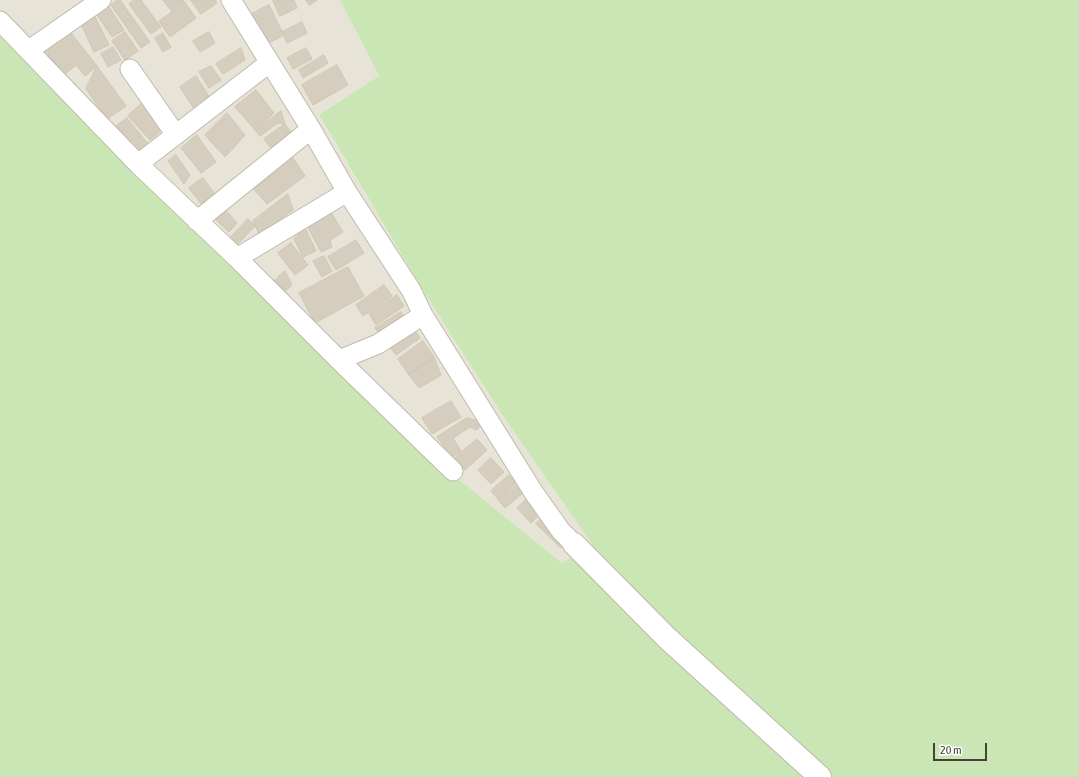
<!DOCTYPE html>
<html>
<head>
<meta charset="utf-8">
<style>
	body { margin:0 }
	#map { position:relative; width:1079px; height:777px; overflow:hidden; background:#f3f1e9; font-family:"Asap Condensed",sans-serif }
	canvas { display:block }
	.scale { position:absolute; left:933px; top:743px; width:54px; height:18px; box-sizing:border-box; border:2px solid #474238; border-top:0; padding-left:5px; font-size:12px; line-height:14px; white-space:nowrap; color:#474238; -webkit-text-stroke:3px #fff; paint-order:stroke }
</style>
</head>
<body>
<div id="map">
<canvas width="1079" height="777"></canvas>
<div class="scale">20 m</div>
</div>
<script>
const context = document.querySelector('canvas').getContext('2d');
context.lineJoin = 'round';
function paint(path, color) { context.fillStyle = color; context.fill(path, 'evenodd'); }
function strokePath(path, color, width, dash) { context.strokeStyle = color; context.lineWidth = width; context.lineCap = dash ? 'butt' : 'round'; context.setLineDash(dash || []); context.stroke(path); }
const residential = new Path2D(`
	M0 0H340L379 76 319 116 422 289 505 419 592 544 562 563 435 460 336 363 233 269 165 196 0 29Z`);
const green = new Path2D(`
	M340 0H1079V777H0V29L165 196 233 269 336 363 435 460 562 563 592 544 505 419 422 289 319 115 379 76Z`);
const building = new Path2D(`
	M118 0H120L150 42 141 48 111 5Z
	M135 0H141L161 27 151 34 129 4Z
	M163 0H183L196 18 170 37 159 21 172 12Z
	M191 0H215L217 3 201 14Z
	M273 0H294L297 8 280 16Z
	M306 0H317L310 5Z
	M269 5 284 35 265 45 250 15Z
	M109 7 124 30 112 37 97 15Z
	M95 17 109 45 94 52 81 24Z
	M302 22 307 33 287 43 282 32Z
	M125 32 138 51 125 60 112 41Z
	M209 32 215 43 200 52 193 41Z
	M71 33 97 66 85 76 76 65 64 75 46 52Z
	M163 33 171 47 163 52 155 38Z
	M113 47 121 60 108 67 101 54Z
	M241 48 245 60 223 74 216 64Z
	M306 48 312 59 293 69 287 58Z
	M324 55 328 63 303 78 299 70Z
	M337 65 348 85 313 105 302 85Z
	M97 66 126 106 107 119 86 89Z
	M211 66 221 80 209 88 199 72Z
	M196 76 212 101 196 112 180 87Z
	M256 90 274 113 256 131 235 107Z
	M142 103 164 128 150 140 128 116Z
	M281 111 285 124 278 123 260 136 256 131Z
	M227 113 245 135 225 157 205 135Z
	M127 118 148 144 137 154 115 127Z
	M285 124 294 136 274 152 264 139Z
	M197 135 216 162 201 173 181 148Z
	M290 153 305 176 267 204 251 186Z
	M176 155 190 175 184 184 168 161Z
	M203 178 215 194 201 204 189 188Z
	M288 194 293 210 259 234 253 221Z
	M223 207 237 223 229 232 212 216Z
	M330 211 343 232 330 240 332 247 321 252 307 226Z
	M248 219 255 226 237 245 230 238Z
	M305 228 316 251 303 257 294 239Z
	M356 240 364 253 336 270 328 257Z
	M291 243 308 265 295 275 278 253Z
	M324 256 332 271 322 277 313 261Z
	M348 267 364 296 315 323 299 293Z
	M285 271 292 285 283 293 273 282Z
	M384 285 392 296 363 316 356 305Z
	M397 295 404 306 376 325 369 314Z
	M401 312 408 322 383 339 375 328Z
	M411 325 420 338 396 355 387 343Z
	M423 341 434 357 409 375 398 359Z
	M434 357 441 375 419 388 409 375Z
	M451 401 461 417 432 434 422 418Z
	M467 418 482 422 477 430 470 427 453 438 461 451 452 457 437 437Z
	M477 439 487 450 465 470 455 458Z
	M491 458 504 472 491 484 478 470Z
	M509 475 516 483 498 499 491 491Z
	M517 485 524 492 505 508 498 500Z
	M528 498 542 513 531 523 517 508Z
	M543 517 567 542 561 548 536 524Z`);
const minor = new Path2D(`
	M231 0 311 129 347 192 411 290 423 315 534 493 561 531 574 544
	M0 21 138 164 237 258 339 360 453 471
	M29 50 101 0
	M130 69 176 135
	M138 164 269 63
	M197 221 311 129
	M237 258 347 192
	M339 360 378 344 423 315`);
const tertiary = new Path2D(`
	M574 544 667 638 820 777`);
paint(residential, '#e7e4d7');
paint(green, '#cae6b4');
paint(building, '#d5cebf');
strokePath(building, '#cfc7b2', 1);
strokePath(minor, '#bfbaac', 21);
strokePath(tertiary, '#bfbaac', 24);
strokePath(minor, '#fff', 19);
strokePath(tertiary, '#fff', 22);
</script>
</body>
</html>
